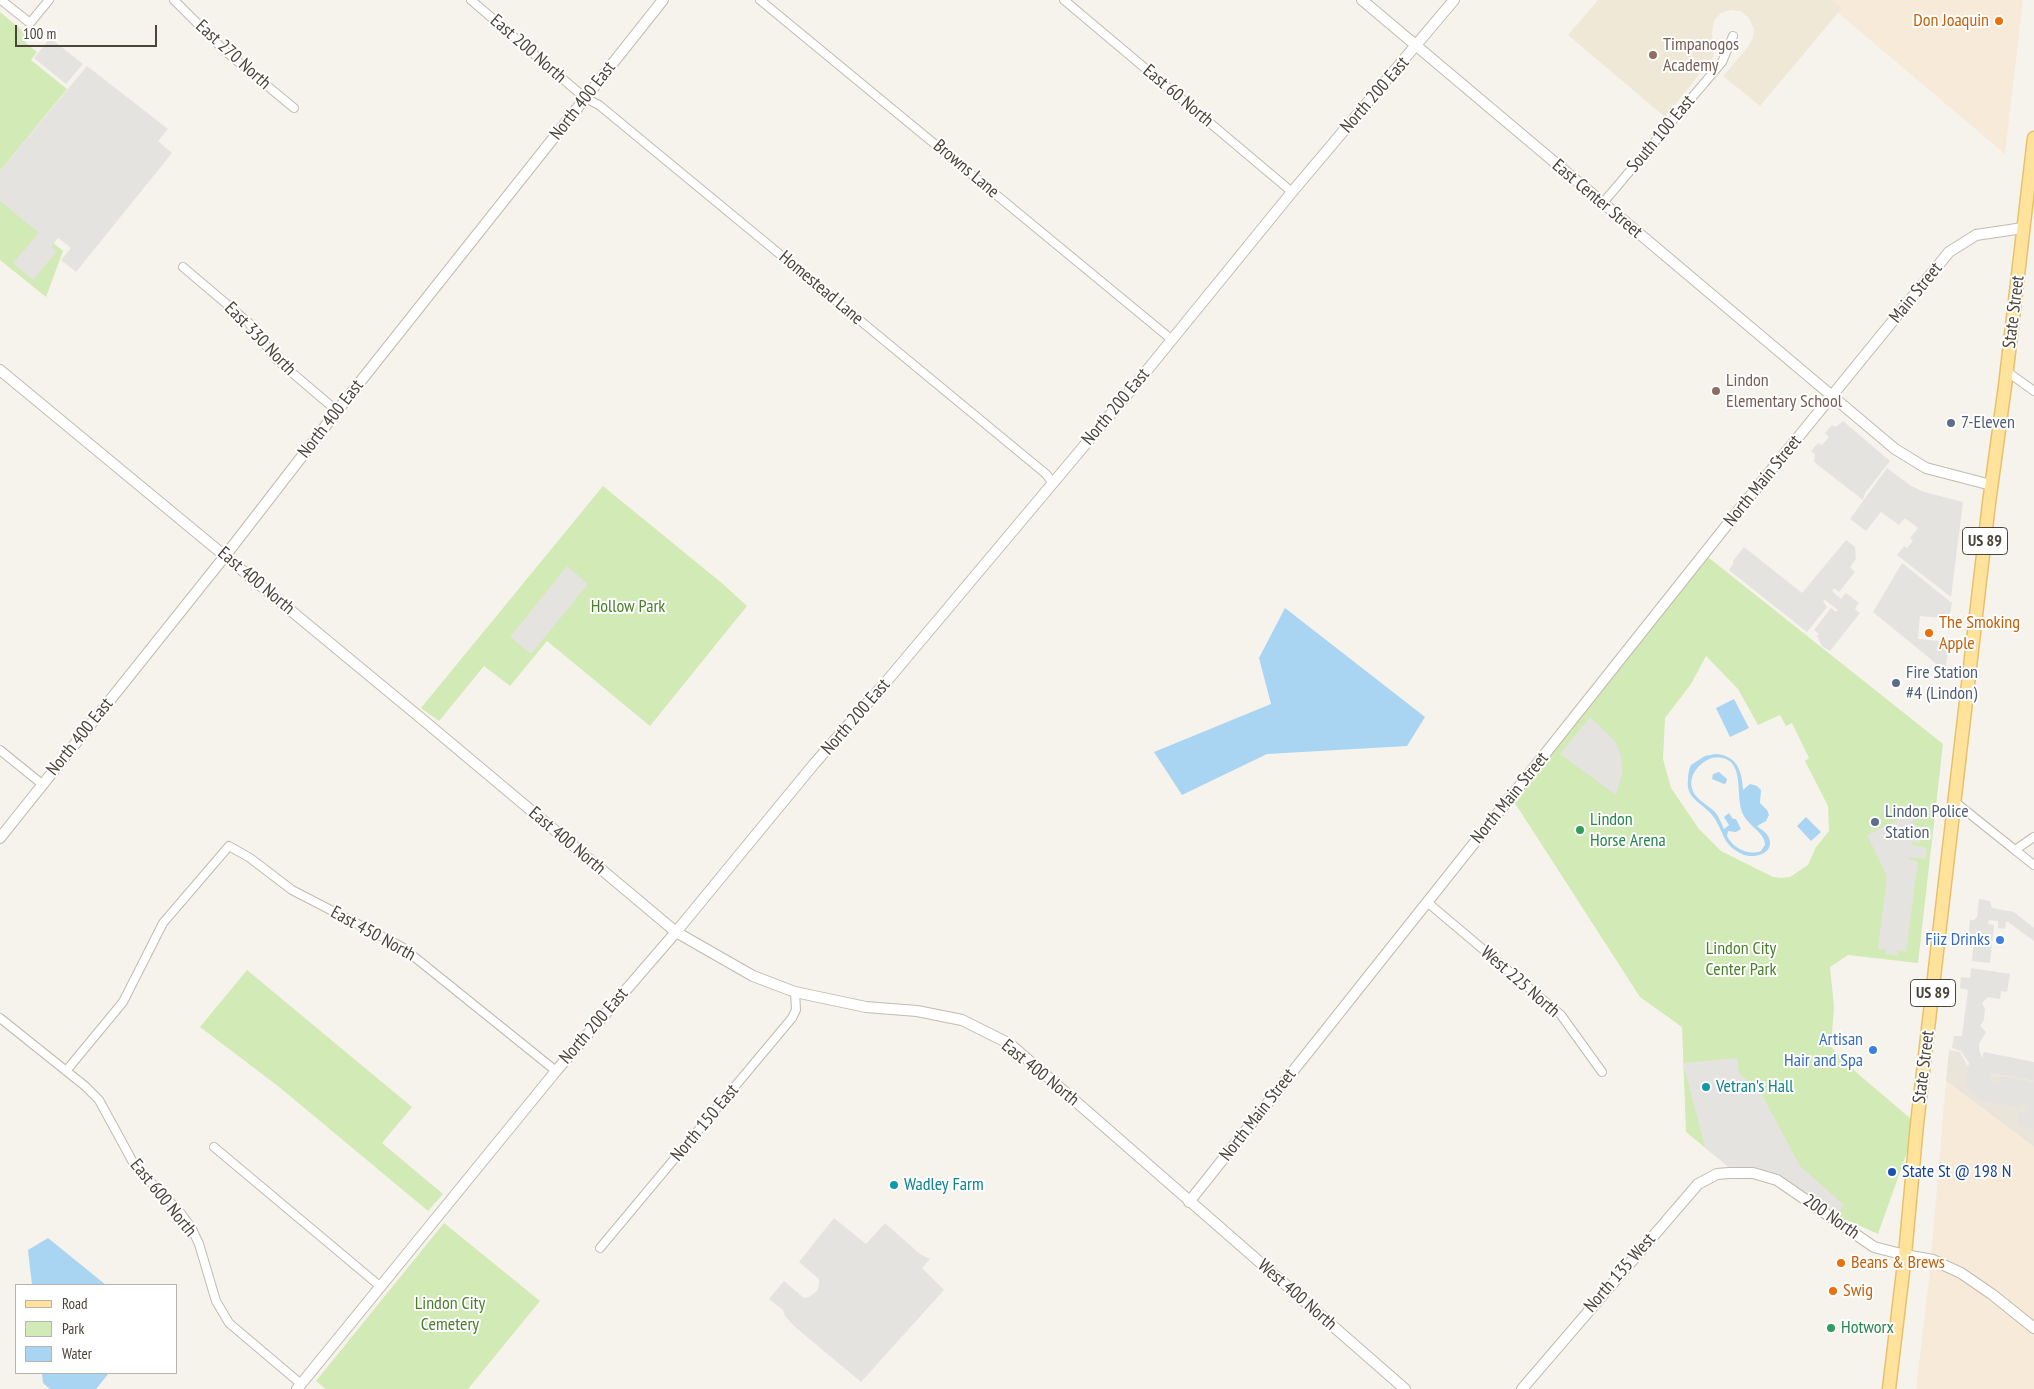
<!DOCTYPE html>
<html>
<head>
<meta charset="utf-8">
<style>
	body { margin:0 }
	#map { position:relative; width:2034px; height:1389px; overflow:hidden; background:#f6f3ec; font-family:"PT Sans Narrow",sans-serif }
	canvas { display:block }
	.legend { position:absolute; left:15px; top:1284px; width:162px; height:90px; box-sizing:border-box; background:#fff; border:1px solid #b7b4b0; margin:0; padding:6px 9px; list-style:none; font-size:15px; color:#4b4439 }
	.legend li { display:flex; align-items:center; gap:10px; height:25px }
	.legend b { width:25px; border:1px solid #b7b4b0 }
	.scale { position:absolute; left:15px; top:25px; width:142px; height:22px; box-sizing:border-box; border:2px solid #4b4439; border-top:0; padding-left:6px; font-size:15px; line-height:18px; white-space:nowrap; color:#4b4439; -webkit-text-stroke:4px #fff; paint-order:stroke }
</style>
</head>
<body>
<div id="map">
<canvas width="2034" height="1389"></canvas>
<ul class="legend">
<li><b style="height:6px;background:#ffe39c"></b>Road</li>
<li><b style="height:14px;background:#d2eab5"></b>Park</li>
<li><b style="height:14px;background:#a9d4f2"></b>Water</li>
</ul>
<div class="scale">100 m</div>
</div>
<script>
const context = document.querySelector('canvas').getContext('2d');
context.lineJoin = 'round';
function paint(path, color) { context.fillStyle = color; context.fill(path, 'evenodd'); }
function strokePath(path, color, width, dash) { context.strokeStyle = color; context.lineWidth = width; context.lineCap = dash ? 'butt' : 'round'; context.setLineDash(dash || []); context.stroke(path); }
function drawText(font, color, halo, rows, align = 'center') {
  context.font = font + ' "PT Sans Narrow",sans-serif'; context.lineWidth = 4; context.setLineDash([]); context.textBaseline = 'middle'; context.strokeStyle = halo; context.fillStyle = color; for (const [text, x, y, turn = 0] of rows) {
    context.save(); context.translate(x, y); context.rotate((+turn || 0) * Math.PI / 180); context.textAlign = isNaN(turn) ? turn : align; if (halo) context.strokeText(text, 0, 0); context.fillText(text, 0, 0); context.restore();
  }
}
const residential = new Path2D(`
	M1949 1050 1960 1052 1967 1065 1991 1073 2034 1081V1147L1946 1081Z`);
const commercial = new Path2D(`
	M1823 0H2023L2005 154Z
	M1946 1081 2034 1147V1389H1916L1930 1270Z`);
const education = new Path2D(`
	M1598 0H1832L1842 8 1760 106 1723 76 1748 47 1753 38 1754 29 1749 18 1741 11 1731 10 1721 13 1714 21 1712 33 1714 52 1712 59 1665 117 1568 35Z`);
const green = new Path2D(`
	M0 12 23 31 26 43 37 52 31 60 67 89 0 171Z
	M0 199 63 251 46 297 0 260Z
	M603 486 723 584 747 606 650 726 547 641 510 686 484 666 439 721 421 708Z
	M1704 554 1943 744 1918 963 1848 955 1830 967 1834 1007 1831 1047 1857 1073 1917 1124 1878 1234 1836 1215 1777 1174 1757 1168H1730L1686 1132 1682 1027 1640 997 1511 797ZM1706 656 1738 689 1758 725 1780 715 1786 726 1792 723 1809 758 1805 761 1828 806 1829 831 1816 847 1808 865 1790 877 1781 878 1773 877 1721 851 1699 829 1671 788 1663 759 1665 718 1691 684Z
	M247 970 412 1107 382 1143 443 1194 428 1211 278 1086 200 1027Z
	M444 1223 540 1301 468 1389H326L316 1381Z`);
const parking = new Path2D(`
	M50 38 83 64 66 84 34 58Z
	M87 66 168 129 158 141 172 153 76 272 61 260 71 248 58 238 51 247 57 251 33 280 13 263 39 233 0 201V171Z
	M1843 421 1890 461 1865 493 1863 500 1814 462 1815 454 1811 451 1818 443 1822 445 1829 437 1825 433 1832 425 1836 427Z
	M1887 468 1911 486 1924 492 1963 502 1951 597 1897 555 1904 546 1907 548 1913 541 1910 538 1918 528 1905 518 1899 525 1881 512 1866 531 1850 519Z
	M1846 540 1855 547 1856 559 1850 567 1855 572 1839 592 1834 588 1832 591 1841 599 1846 593 1859 603 1855 609 1860 613 1830 651 1822 646 1817 636 1819 634 1814 630 1831 608 1836 612 1838 610 1825 600 1823 601 1827 607 1807 632 1729 570 1733 564V561L1744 547 1802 593Z
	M1902 563 1952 603 1949 619 1920 616 1918 639 1949 642 1946 666 1940 664 1939 666 1873 612Z
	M567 566 588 584 531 654 510 637Z
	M1590 717 1615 741 1621 755 1622 774 1616 795 1560 754Z
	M1899 813 1913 815V825L1922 827 1920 843 1912 842 1911 845 1927 848 1926 859 1911 857 1909 859 1918 862 1906 952 1898 951V956L1886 954V950L1878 949 1887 876 1867 835 1898 820Z
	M1979 899 1990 901 1992 908 2014 912 2034 928V941L2008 922H2006L2005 929 1998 928V921L1989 920 1988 924 1994 925 1990 963 1972 961 1974 938 1969 933 1970 920H1974L1977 917Z
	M1971 968 2010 974 2007 992 2001 991 2000 999 1988 997 1982 1003 1985 1009 1984 1020 1980 1026 1986 1032 1979 1044V1050L1982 1058 1984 1052 2034 1062V1081L1991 1073 1989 1076 1995 1084 1999 1082 2000 1076 2034 1083V1129L2017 1126 2020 1112H2029L2027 1106 2023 1101 2021 1108 1978 1100 1968 1089 1966 1080 1969 1063 1961 1051 1952 1048 1954 1036H1962L1968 990 1960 988 1961 977 1970 978Z
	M1737 1058 1739 1073 1761 1093 1800 1166 1844 1205 1836 1215 1777 1174 1757 1168H1730L1705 1147 1683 1063Z
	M834 1218 866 1244 885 1223 920 1254 930 1259 922 1268 944 1290 861 1382 795 1327 785 1316 783 1310 769 1299 784 1281 804 1298 809 1297 817 1291 819 1285V1279L799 1262Z`);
const water = new Path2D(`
	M1285 608 1425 717 1407 746 1267 754 1182 795 1154 752 1271 704 1259 658Z
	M1734 699 1749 728 1730 737 1716 708Z
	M1715 754C1737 755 1742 771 1743 790L1750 784 1757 786 1761 790 1760 803 1767 810 1769 815 1766 821 1757 826C1760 829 1765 831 1768 836 1777 853 1754 860 1742 854 1723 845 1725 835 1715 819 1706 804 1685 800 1688 780 1688 774 1689 769 1691 765L1705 756ZM1712 758C1748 753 1734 796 1743 814 1748 826 1765 832 1765 845L1761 851C1748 856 1733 848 1727 836L1728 831 1736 832 1741 829 1736 819H1733L1729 813 1724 817 1729 825 1724 829C1721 823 1719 816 1714 811 1709 806 1701 802 1696 796 1684 781 1697 763 1712 758Z
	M1719 772 1727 779 1726 783 1724 784 1712 779 1713 774Z
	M1806 817 1821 832 1811 841 1797 826Z
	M48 1238 106 1285H32L28 1250Z
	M42 1373H109L96 1389H50L43 1383Z`);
const minor = new Path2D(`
	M1 0 30 23 49 0
	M174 0 225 51 294 108
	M471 0 585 98 599 105 1046 474 1052 482
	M760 0 1171 339
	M1064 0 1292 192
	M1602 204 1722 62 1733 36
	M183 267 249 323 276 359 337 411
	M2006 371 2034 391
	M0 750 42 784
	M1955 802 2015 850
	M2034 837 2015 850 2034 865
	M1427 902 1561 1015 1602 1072
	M0 1018 85 1086 99 1100 135 1166 179 1211 191 1227 199 1244 216 1301 229 1323 301 1384
	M66 1071 123 1002 163 923 229 846 250 858 292 890 402 947 556 1071
	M214 1147 381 1287
	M600 1248 792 1018 796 1010 795 992`);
const tertiary = new Path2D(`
	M1362 0 1895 449 1926 468 1991 485
	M0 370 428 724 676 932 753 976 795 992 866 1007 917 1011 962 1020 1010 1044 1405 1389
	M0 838 225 556 337 411 663 0
	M1189 1202 1738 511 1949 252 1976 235 2023 228
	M297 1389 556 1071 676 932 814 764 886 682 985 564 1131 390 1292 192 1454 0
	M1522 1389 1698 1184 1717 1174 1729 1173H1753L1777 1180 1874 1247 1905 1255 1933 1260 1961 1273 1993 1295 2034 1328`);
const primary = new Path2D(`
	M1889 1389 1905 1255 1917 1124 1989 503 2005 386 2034 138`);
const markers = [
	[1999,21,5,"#e8710a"],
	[1653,55,5,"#8d6e63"],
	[1716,391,5,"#8d6e63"],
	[1951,423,5,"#5c6f8a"],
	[1929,633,5,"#e8710a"],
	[1896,683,5,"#5c6f8a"],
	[1875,822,5,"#5c6f8a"],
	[1580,830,5,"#2e9e5b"],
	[2000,940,5,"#3f7fe0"],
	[1873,1050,5,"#3f7fe0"],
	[1706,1087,5,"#0f9aa8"],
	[1892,1172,5,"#1a4fb4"],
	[894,1185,5,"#0f9aa8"],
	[1841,1263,5,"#e8710a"],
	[1833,1291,5,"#e8710a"],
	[1831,1328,5,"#2e9e5b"]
];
const shields = [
	[1985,541,45],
	[1933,993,45]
];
const shieldNames = [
	["US 89",1985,541],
	["US 89",1933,993]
];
const foodNames = [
	["Don Joaquin",1989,21,"right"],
	["The Smoking",1939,623],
	["Apple",1939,644],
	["Beans & Brews",1851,1263],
	["Swig",1843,1291]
];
const educationNames = [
	["Timpanogos",1663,45],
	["Academy",1663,66],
	["Lindon",1726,381],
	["Elementary School",1726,402]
];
const streetNames = [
	["East 200 North",528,49,41],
	["East 270 North",233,55,42],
	["North 200 East",1375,95,-49],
	["East 60 North",1178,96,40],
	["North 400 East",583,101,-52],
	["South 100 East",1661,134,-50],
	["Browns Lane",966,169,40],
	["East Center Street",1597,199,40],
	["Homestead Lane",821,288,40],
	["Main Street",1916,293,-51],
	["State Street",2014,312,-83],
	["East 330 North",260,339,46],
	["North 200 East",1116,407,-50],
	["North 400 East",331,419,-52],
	["North Main Street",1763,481,-51],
	["East 400 North",256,581,40],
	["North 200 East",856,717,-49],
	["North 400 East",80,737,-51],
	["North Main Street",1510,798,-51],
	["East 400 North",567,841,40],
	["East 450 North",373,934,29],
	["West 225 North",1520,982,41],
	["North 200 East",594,1026,-49],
	["State Street",1924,1067,-83],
	["East 400 North",1040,1073,39],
	["North Main Street",1258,1115,-52],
	["North 150 East",705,1123,-50],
	["East 600 North",163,1198,51],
	["200 North",1831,1217,35],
	["North 135 West",1620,1273,-49],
	["West 400 North",1297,1295,41]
];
const serviceNames = [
	["7-Eleven",1961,423],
	["Fire Station",1906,673],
	["#4 (Lindon)",1906,694],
	["Lindon Police",1885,812],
	["Station",1885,833]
];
const parkNames = [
	["Hollow Park",628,607],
	["Lindon City",1741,949],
	["Center Park",1741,970],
	["Lindon City",450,1304],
	["Cemetery",450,1325]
];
const leisureNames = [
	["Lindon",1590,820],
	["Horse Arena",1590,841],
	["Hotworx",1841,1328]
];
const shopNames = [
	["Fiiz Drinks",1990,940],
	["Artisan",1863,1040],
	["Hair and Spa",1863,1061]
];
const cultureNames = [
	["Vetran's Hall",1716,1087],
	["Wadley Farm",904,1185]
];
const transitNames = [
	["State St @ 198 N",1902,1172]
];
paint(residential, '#eae5da');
paint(commercial, '#f7ead8');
paint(education, '#efe8d6');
paint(green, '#d2eab5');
paint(parking, '#e5e3e0');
paint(water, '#a9d4f2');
strokePath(minor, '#c2bbae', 10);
strokePath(tertiary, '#c2bbae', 12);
strokePath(primary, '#e6c16a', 15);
strokePath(minor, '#fff', 8);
strokePath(tertiary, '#fff', 10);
strokePath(primary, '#ffe39c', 12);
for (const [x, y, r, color] of markers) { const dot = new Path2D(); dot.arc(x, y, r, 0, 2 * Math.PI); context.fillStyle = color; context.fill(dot); strokePath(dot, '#fff', 2); }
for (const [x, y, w] of shields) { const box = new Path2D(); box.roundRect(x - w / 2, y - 13.5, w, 27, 4); context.fillStyle = '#fff'; context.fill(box); strokePath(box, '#4b4439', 1); }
drawText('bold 16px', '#4b4439', null, shieldNames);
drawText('18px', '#c56008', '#fff', foodNames, 'left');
drawText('18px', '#785e54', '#fff', educationNames, 'left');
drawText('18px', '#4b4439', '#fff', streetNames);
drawText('18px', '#4e5e75', '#fff', serviceNames, 'left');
drawText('18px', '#4a7f2a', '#fff', parkNames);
drawText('18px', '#27864d', '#fff', leisureNames, 'left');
drawText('18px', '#366cbe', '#fff', shopNames, 'right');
drawText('18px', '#0d838f', '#fff', cultureNames, 'left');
drawText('18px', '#164399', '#fff', transitNames, 'left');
</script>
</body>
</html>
